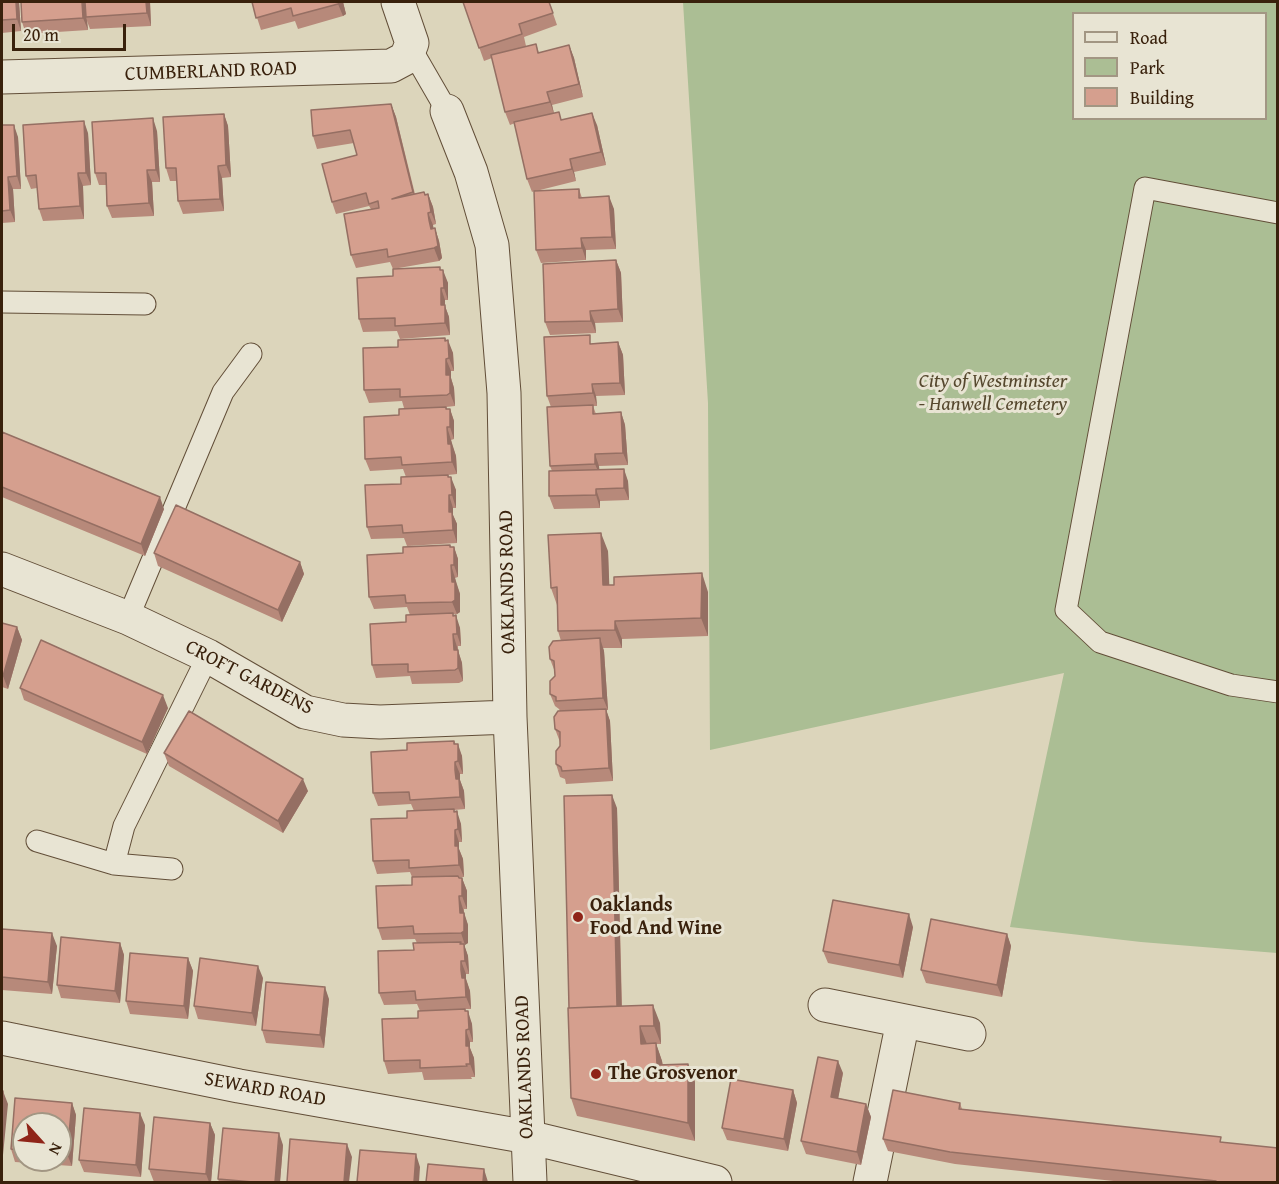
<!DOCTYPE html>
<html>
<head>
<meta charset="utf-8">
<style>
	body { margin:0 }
	#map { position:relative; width:1279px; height:1184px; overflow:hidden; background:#dcd5bb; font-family:"Gentium Book Plus",serif }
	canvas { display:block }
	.frame { position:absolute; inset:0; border:3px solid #39210c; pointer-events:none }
	.legend { position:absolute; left:1072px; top:12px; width:195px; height:108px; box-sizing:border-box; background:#e8e4d3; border:2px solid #a29683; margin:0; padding:8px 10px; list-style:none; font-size:18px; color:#39210c }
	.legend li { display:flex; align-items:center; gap:12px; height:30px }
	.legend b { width:30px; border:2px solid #a29683 }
	.north { position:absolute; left:12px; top:1112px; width:60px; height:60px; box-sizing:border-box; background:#e8e4d3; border:2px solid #a29683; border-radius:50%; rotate:117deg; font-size:16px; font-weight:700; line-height:24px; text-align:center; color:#39210c }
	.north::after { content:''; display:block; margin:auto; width:21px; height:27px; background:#8f2418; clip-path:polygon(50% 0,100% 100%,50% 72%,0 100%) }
	.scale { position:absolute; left:12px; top:24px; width:114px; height:27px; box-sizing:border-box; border:3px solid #39210c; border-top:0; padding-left:8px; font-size:18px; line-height:21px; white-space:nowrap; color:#39210c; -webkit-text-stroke:4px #e8e4d3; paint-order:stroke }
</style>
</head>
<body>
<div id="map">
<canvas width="1279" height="1184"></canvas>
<div class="frame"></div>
<ul class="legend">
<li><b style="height:8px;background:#e8e4d3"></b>Road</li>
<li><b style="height:16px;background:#abbe94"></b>Park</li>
<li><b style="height:16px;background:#d59f8e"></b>Building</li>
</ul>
<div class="north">N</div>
<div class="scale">20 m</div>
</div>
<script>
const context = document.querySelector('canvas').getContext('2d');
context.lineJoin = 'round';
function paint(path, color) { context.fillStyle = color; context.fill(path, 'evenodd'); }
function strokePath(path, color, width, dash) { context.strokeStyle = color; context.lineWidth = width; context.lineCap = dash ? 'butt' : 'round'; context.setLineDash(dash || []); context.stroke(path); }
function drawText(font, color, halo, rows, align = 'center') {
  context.font = font + ' "Gentium Book Plus",serif'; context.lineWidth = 6; context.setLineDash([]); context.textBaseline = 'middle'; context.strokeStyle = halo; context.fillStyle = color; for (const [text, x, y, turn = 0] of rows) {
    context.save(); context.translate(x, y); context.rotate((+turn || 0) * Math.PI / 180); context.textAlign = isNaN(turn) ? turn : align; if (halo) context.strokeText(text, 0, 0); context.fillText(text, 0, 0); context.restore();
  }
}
const green = new Path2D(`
	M683 2H1277V953L1141 942 1010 927 1064 673 710 750 708 403ZM1074 14H1266V118H1074Z`);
const lane = new Path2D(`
	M410 47 447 111
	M1278 213 1145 188 1066 610 1100 642 1231 685 1278 692
	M2 302 145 304
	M128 618 223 392 251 354
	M37 841 114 864 172 869
	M114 864 124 826 208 656`);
const street = new Path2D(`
	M2 77 391 66 406 58 412 43 398 2
	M447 111 471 172 492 245 504 393 510 717 530 1182
	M2 569 128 618 208 656 305 712 343 720 380 722 510 717
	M825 1005 969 1034
	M2 1038 239 1086 528 1137 715 1182
	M870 1182 903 1021`);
const wall = new Path2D(`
	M2 2H19L21 31 2 33Z
	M150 2 151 26 90 29 87 21 88 30 26 34 22 22Z
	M252 2H343L346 14 343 16 298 29 295 21 261 30Z
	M463 2H549L557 25 524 37 526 46 522 48 536 44 539 53 569 45 574 58 583 97 552 105 554 113 562 120 597 125 606 165 574 172 576 181 536 191 579 189 582 198 614 209 616 249 586 250V260L541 263 536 250 534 191 532 192 527 179 515 123 510 125 505 112 492 58 484 61Z
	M391 104 396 117 415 194 424 192 425 195 428 194 433 207 436 224 433 225V229L435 228 439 241 442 258 439 261 393 269 441 270 448 283V300H445V306L449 317 450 335 400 339 397 331 363 332 359 319 393 276V269L390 262 356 268 351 255 371 209 369 206 336 214 332 202 357 155 354 143 317 149 313 136Z
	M224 114 228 126 231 177 222 178 224 211 183 214 178 201 177 181H170L166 168Z
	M2 125 18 137 21 189H13L15 222 2 223Z
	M157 131 160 182H152L154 216 112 218 107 206 106 185H99L95 173Z
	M88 133 91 185 83 186 84 219 43 221 39 209 37 188 31 189 26 176Z
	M616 260 621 273 623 322 595 323 596 333 550 335 545 322Z
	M445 338 453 353 454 371H451V378L454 388 455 406 446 407 447 409H450L454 421V439L451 440 452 445 456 456 457 474 448 475 456 490V508H453V515L457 524V543L407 546 404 538 371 539 367 527 406 477 403 469 370 471 365 459 404 408 402 401 369 403 364 390 398 347Z
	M618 342 623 355 625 395 596 396 597 406H593L596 414 621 412 625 425 628 465 599 466V469L628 481 629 500 600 501V508L554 509 549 496 552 471 550 466 551 407 547 396 593 343Z
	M2 432 164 509 145 556 2 497Z
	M450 545 451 547H454L458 559V577L455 578 456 583 460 594V612L457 614H453L460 628 461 646H458V651L462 663 463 681 459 683 412 684 410 676 376 678 372 665 406 622 410 615 407 607 374 609 369 597 403 553Z
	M608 551 609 585 708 592V636L622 639V648H603L604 651 608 710H606L610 721 613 781 566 784 565 779 560 777 556 764 560 746V742L555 729 560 711 559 709 555 706 550 694 555 676V672L550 659 561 641 558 631 557 605 551 588Z
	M154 553 300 562 304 574 282 622 158 566Z
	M2 623 17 627 22 640 8 689 2 687Z
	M20 688 168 708 147 754 24 700Z
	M454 741 462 756 463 774H460V780L464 791 465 809 454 810 461 824 462 842H459V849L463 859 464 877H459L462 878 467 891V909H464V914L468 925V943L464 945 468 956 469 974H466V979L470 991 471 1009H465L472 1024 473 1042H470V1048L474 1058 475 1077H471L472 1079 424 1080 422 1072 388 1074 384 1061 418 1018 420 1011 417 1004 384 1005 379 993 414 950 417 943 415 939 382 940 378 928 412 885V877L410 872 377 874 373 861 414 811 411 804 378 806 373 793 407 750Z
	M164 753 308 791 283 833 169 766Z
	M617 808 622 1006 660 1023 661 1044H656L662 1061 663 1065 688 1064 695 1082V1141L577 1116 571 1098 569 1008Z
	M913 927 903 978 828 963 823 951Z
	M2 929 57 946 52 994 2 990Z
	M1007 934 1011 946 1002 997 926 983 921 970Z
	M120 943 124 955 120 1003 61 998 57 985Z
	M188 958 193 971 188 1019 130 1014 126 1001Z
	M263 978 256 1026 198 1019 194 1006Z
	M329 999 324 1048 266 1043 262 1030Z
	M843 1073 838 1098 866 1104 871 1117 861 1165 806 1154 801 1141Z
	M793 1090 797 1103 788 1151 727 1140 722 1128Z
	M15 1098 72 1103 76 1115 72 1166 15 1162 11 1149ZM24 1124H60V1160H24Z
	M960 1103 962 1109 1223 1142 1278 1182H1123L955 1164 888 1151 883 1139Z
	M210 1123 215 1135 211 1182H154L149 1169Z
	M145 1125 141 1177 84 1172 79 1160Z
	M283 1145 280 1182H219L218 1179Z`);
const shadedWall = new Path2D(`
	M16 2H19L21 31 17 19Z
	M82 2H86V17L87 21 88 30 83 18Z
	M146 2H150L151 26 147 13Z
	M341 2H343L346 14 343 16 338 4Z
	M569 45 574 58 583 97 579 84Z
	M547 92 552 105 554 114 550 102Z
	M391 104 396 117 417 205 413 192Z
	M592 113 597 125 606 165 601 152Z
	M224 114 228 126 231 177 226 165Z
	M153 118 157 131 160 182 156 170Z
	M84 121 88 133 91 185 86 173Z
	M14 125 18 137 21 189 17 176Z
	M570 159 574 172 576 181 572 169Z
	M218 166 222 178 224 211 220 199Z
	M147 170 152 182 154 216 149 203Z
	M78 173 83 186 84 219 80 206Z
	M8 177 13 189 15 222 10 210Z
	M428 194 433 207 436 224 431 212Z
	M609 196 614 209 616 249 612 237Z
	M428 213 433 225 436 242 431 229Z
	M435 228 439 241 442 258 439 261 434 248Z
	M581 238 586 250V260L582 248Z
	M616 260 621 273 623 322 618 309Z
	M440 267 443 278V270L448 283V300L444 288Z
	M441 288 445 300V306L449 317 450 335 445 323 441 305Z
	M590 311 595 323 596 333 591 321Z
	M445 338 449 348 448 340 453 353 454 371 449 358Z
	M618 342 623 355 625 395 620 383Z
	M446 359 451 371V378L454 388 455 406 450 393 446 375Z
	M592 384 596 396 597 406 593 393Z
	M446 407 450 417V409L454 421V439L450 427Z
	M621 412 625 425 628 465 623 453Z
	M447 427 456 456 457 474 452 462 448 444Z
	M595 454 599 466 600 476 595 464Z
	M624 469 628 481 629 500 624 488Z
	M448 475 451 485V477L456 490V508L452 495Z
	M596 489 600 501V508L596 495Z
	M449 495 453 508V515L457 524V543L453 530 449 512Z
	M160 497 164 509 145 556 141 544Z
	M601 533 608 551 610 603 603 585Z
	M450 545 454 555V547L458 559V577L454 565Z
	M300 562 304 574 282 622 278 610Z
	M451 565 460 594V612L457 614 452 602Z
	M702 573 708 592V636L701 618Z
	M453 613 456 623V615L460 628 461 646 457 634Z
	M615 621 622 639V648L615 630Z
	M17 627 22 640 8 689 3 676Z
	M453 634 462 663 463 681 458 668 454 650Z
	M600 638 604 651 608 710 603 698Z
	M163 695 168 708 147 754 142 742Z
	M606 709 610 721 613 781 609 768Z
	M454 741 458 751V744L462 756 463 774 458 761Z
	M455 762 460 774V780L464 791 465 809 460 797 456 779Z
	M303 779 308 791 283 833 278 821Z
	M612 795 617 808 622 1025 617 1012Z
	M454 809 457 819V811L461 824 462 842 458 829Z
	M455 830 459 842V849L463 859 464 877 459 865 455 846Z
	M458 876 462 886V878L467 891V909L462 896Z
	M459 896 468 925V943L465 945 461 933Z
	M909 914 913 927 903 978 899 965Z
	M52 933 57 946 52 994 48 982Z
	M1007 934 1011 946 1002 997 997 985Z
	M461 942 464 951V944L468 956 469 974 465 961Z
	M120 943 124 955 120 1003 115 991Z
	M188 958 193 971 188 1019 184 1006Z
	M461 961 466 974V979L470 991 471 1009 466 997 462 978Z
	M258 966 263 978 256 1026 252 1013Z
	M325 987 329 999 324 1048 320 1035Z
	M653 1005 660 1023 661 1044 654 1026Z
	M465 1009 468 1019V1011L472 1024 473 1042 469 1029Z
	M640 1026 647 1044H641Z
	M466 1030 470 1042V1048L474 1058 475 1077 470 1064 466 1046Z
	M656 1043 662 1061 664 1083 657 1065Z
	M838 1061 843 1073 836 1110 831 1097Z
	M688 1064 695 1082V1141L688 1123Z
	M793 1090 797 1103 788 1151 784 1139Z
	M3 1091 8 1104 3 1155 2 1150V1113Z
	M72 1103 76 1115 72 1166 67 1154Z
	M866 1104 871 1117 861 1165 857 1152Z
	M140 1113 145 1125 141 1177 136 1165Z
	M210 1123 215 1135 211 1182H209L206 1174Z
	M279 1133 283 1145 280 1182H275Z
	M347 1144 352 1157 349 1182H344Z
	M416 1154 420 1167 419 1182H414Z
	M484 1169 488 1182H483Z`);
const building = new Path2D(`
	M2 2H16L17 19 2 20Z
	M21 2H82L83 18 22 22Z
	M85 2H146L147 13 86 17Z
	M252 2H341L338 4 293 16 291 8 256 18Z
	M463 2H549L553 13 519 24 522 34 479 48Z
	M536 44 538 53 569 45 579 84 547 92 550 102 505 112 491 55Z
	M391 104 413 192 392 199 424 192 425 195 428 194 431 212 428 213 429 220 431 229 435 228 438 246 434 248 388 257 387 249 351 255 344 214 379 208 378 201 369 204 366 193 332 202 322 164 357 155 350 130 313 136 311 110Z
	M559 112 561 120 592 113 601 152 570 159 572 169 527 179 514 122Z
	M224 114 226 165 218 166 220 199 178 201 176 168H166L163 117Z
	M153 118 156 170H147L149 203 107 206 106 173H95L92 122Z
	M84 121 86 173H78L80 206 39 209 36 175 26 176 23 125Z
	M2 125H14L17 176 8 177 10 210 2 211Z
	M579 189V198L609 196 612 237 581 238 582 248 536 250 534 191Z
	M616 260 618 309 590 311 591 321 545 322 543 264Z
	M440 267V270H443L444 288H441V305H445V323L395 326V318L359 319 357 278 393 276V269Z
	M590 335V344L618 342 620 383 592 384 593 393 547 396 544 337Z
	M445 338V341L448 340 449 358 446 359V375H450V393L447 395 400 397V389L364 390 363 348 398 347V340Z
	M593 405V414L621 412 623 453 595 454V464L550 466 547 407Z
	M446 407V409H450V427H447L448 444H451L452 462 402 465 401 457 365 459 364 417 399 415V409Z
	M2 432 160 497 141 544 2 487Z
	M624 469V488L596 489V495L549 496V471Z
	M448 475V477H451L452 495H449V512H452L453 530 403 533 402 525 367 527 365 485 401 484V477Z
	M176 505 300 562 278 610 154 553Z
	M601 533 603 585H614V577L702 573 701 618 615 621V630L558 631 557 587 551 588 548 535Z
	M450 545V547H454V565H451L452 582H455V600L452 602 406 603 405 595 369 597 367 555 403 553V547Z
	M453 613V616L456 615 457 634H453L454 650H458V668L455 670 408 672V664L372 665 370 624 406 622V615Z
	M2 623 17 627 3 676H2Z
	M600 638 603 698 556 701V697L550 694V681L555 676 554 661 550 659 549 647 553 641Z
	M41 640 163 695 142 742 20 688Z
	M606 709 609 768 562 771 561 767 556 764V751L560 746V732L555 729 554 717 558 711Z
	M189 711 303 779 278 821 164 753Z
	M454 741V744H458V761L455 762V770L456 779H459L460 797 410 800 409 792 373 793 371 752 407 750V743Z
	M612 795 617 1006 569 1008 564 796Z
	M454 809V812L457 811 458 829 455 830V846H458L459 865 409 868V860L373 861 371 819 407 818V811Z
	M458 876 459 878H462V896H459L460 913H464V931L461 933 414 934 413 926 378 928 376 886 412 885V877Z
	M833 900 909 914 899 965 823 951Z
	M931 919 1007 934 997 985 921 970Z
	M2 929 52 933 48 982 2 977Z
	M61 937 120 943 115 991 57 985Z
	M461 942 460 944H464L465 961H461V970L462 978H465L466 997 416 1000 415 991 379 993 378 951 414 950 413 943Z
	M130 953 188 958 184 1006 126 1001Z
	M200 958 258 966 252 1013 194 1006Z
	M266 982 325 987 320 1035 262 1030Z
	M653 1005 654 1026H640L641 1044 656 1043 657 1065 688 1064V1123L571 1098 568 1008Z
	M465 1009V1011H468L469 1029 466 1030V1046H469L470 1064H466L467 1066 420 1068V1060L384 1061 382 1019 418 1018V1011Z
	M818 1057 838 1061 831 1097 866 1104 857 1152 801 1141Z
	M731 1079 793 1090 784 1139 722 1128Z
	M893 1090 960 1103 959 1109 1221 1137 1220 1142 1278 1148V1182H1216V1181L950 1152 883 1139Z
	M2 1091H3L2 1113Z
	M15 1098 72 1103 67 1154 60 1153V1124H24V1150L11 1149Z
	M84 1108 140 1113 136 1165 79 1160Z
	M154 1117 210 1123 206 1174 149 1169Z
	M223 1128 279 1133 275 1182H253L218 1179Z
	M290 1139 347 1144 344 1182H287Z
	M360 1150 416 1154 414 1182H357Z
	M428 1164 484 1169 483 1182H426Z`);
const markers = [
	[578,917,6,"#8f2418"],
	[596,1074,6,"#8f2418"]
];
const streetNames = [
	["CUMBERLAND ROAD",211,72,-2],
	["OAKLANDS ROAD",508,582,-91],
	["CROFT GARDENS",249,678,27],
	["OAKLANDS ROAD",525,1067,-92],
	["SEWARD ROAD",265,1090,10]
];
const parkNames = [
	["City of Westminster",993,382],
	["- Hanwell Cemetery",993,405]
];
const poiNames = [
	["Oaklands",590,906],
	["Food And Wine",590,929],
	["The Grosvenor",608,1074]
];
paint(green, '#abbe94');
strokePath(lane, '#624e38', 23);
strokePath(street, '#624e38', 35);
strokePath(lane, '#e8e4d3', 21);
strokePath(street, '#e8e4d3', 33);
paint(wall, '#b7897a');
paint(shadedWall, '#956f63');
paint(building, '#d59f8e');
strokePath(building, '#956f63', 1.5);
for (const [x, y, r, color] of markers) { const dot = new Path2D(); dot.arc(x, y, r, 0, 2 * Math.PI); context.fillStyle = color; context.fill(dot); strokePath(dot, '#e8e4d3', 2); }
drawText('20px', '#39210c', '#e8e4d3', streetNames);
drawText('italic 20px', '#56482e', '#e8e4d3', parkNames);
drawText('bold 20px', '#39210c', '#e8e4d3', poiNames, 'left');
</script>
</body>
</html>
